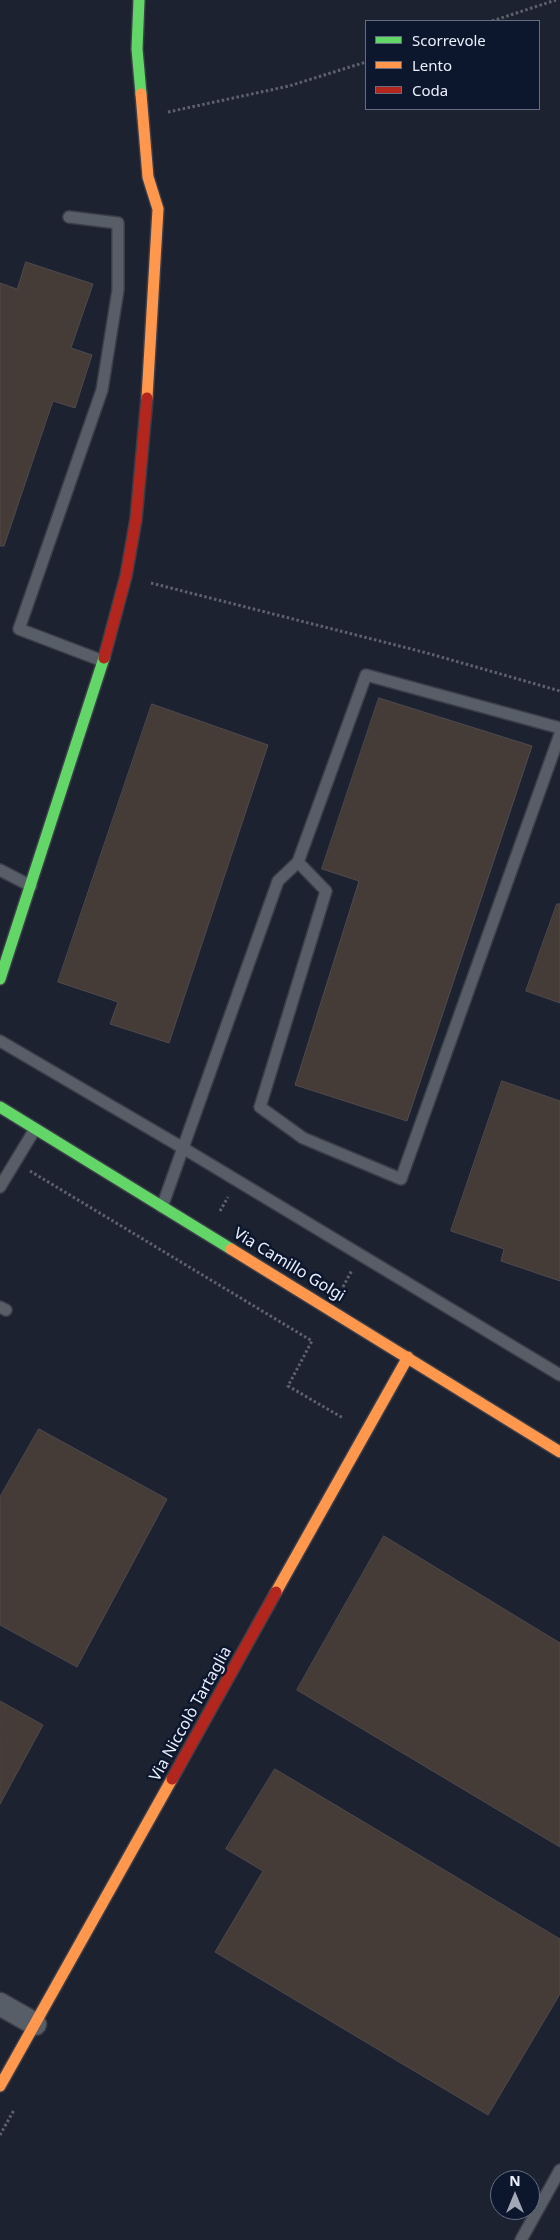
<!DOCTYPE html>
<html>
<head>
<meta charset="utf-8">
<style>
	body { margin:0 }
	#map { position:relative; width:560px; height:2240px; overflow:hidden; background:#1d2230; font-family:"Noto Sans",sans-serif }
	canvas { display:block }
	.legend { position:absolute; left:365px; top:20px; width:175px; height:90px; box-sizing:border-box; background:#0c162d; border:1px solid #656d81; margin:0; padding:6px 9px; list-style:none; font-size:15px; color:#eaf0fe }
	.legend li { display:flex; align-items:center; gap:10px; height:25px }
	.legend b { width:25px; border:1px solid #656d81 }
	.north { position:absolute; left:490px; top:2170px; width:50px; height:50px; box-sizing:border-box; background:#0c162d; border:1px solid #656d81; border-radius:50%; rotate:0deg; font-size:14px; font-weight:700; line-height:20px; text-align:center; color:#eaf0fe }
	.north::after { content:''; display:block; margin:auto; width:18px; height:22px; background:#a2a8b6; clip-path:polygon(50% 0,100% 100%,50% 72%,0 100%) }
</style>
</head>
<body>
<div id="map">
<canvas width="560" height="2240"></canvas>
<ul class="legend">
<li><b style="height:6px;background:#63d668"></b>Scorrevole</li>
<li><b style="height:6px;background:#ff974d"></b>Lento</li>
<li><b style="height:6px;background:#b3261e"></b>Coda</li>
</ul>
<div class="north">N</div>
</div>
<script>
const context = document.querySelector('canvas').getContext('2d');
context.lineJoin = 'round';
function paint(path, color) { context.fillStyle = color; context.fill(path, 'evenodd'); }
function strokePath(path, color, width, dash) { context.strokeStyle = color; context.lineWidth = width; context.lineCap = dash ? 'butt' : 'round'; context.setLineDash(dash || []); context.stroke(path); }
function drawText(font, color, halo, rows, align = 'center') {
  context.font = font + ' "Noto Sans",sans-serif'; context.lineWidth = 5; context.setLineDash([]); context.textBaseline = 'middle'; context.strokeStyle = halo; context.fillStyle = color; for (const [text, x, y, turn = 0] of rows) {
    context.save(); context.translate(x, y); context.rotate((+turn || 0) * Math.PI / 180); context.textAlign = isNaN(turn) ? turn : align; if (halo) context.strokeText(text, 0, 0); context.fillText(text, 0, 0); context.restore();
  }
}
const building = new Path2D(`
	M26 262 93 284 71 348 92 355 75 408 53 401 4 546H0V283L17 289Z
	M379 698 532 746 407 1121 295 1085 359 881 322 869Z
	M152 704 268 745 169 1043 110 1024 118 1002 58 982Z
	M557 904H560V1003L526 991Z
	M502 1081 560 1101V1281L501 1261 504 1249 451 1231Z
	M39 1429 167 1499 77 1667 0 1625V1497Z
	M384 1536 560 1643V1847L297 1690Z
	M0 1701 43 1725 0 1804Z
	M275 1769 560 1939V1994L488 2115 215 1952 263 1871 226 1849Z`);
const path = new Path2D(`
	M492 21 556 0
	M168 112 289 86 366 62
	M151 583 427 653 560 691
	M30 1171 312 1341 288 1386 343 1418
	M220 1211 228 1197
	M343 1287 352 1270
	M0 2135 14 2110`);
const lane = new Path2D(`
	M69 217 118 223V290L102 390 19 629 103 661
	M560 728 366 675 298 862 326 891 260 1107 303 1138 401 1179 560 734
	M0 870 31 886
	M0 1041 183 1148 560 1375
	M0 1187 35 1129
	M162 1207 278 881 298 862
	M0 1307 6 1310
	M521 2240 560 2170`);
const street = new Path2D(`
	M0 2004 35 2024`);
const fast = new Path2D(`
	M139 0 137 49 141 94
	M0 979 104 658
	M0 1107 231 1249`);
const slow = new Path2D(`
	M141 94 148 177 158 209 147 398
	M231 1249 560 1452
	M276 1592 408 1357
	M0 2086 172 1779`);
const jam = new Path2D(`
	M104 658 126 576 136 519 147 398
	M172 1779 276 1592`);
const streetNames = [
	["Via Camillo Golgi",289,1265,31],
	["Via Niccolò Tartaglia",191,1714,-61]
];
paint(building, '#453b37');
strokePath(building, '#4e4a4d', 1);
strokePath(lane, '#3b3e49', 14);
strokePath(street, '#3b3e49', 25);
strokePath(fast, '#3b3e49', 14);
strokePath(slow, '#3b3e49', 14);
strokePath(jam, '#3b3e49', 14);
strokePath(path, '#5e626c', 3, [2.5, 2.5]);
strokePath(lane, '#585e68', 11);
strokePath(street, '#585e68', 22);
strokePath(fast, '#63d668', 11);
strokePath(slow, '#ff974d', 11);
strokePath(jam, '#b3261e', 11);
drawText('16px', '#eaf0fe', '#0c162d', streetNames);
</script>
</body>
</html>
